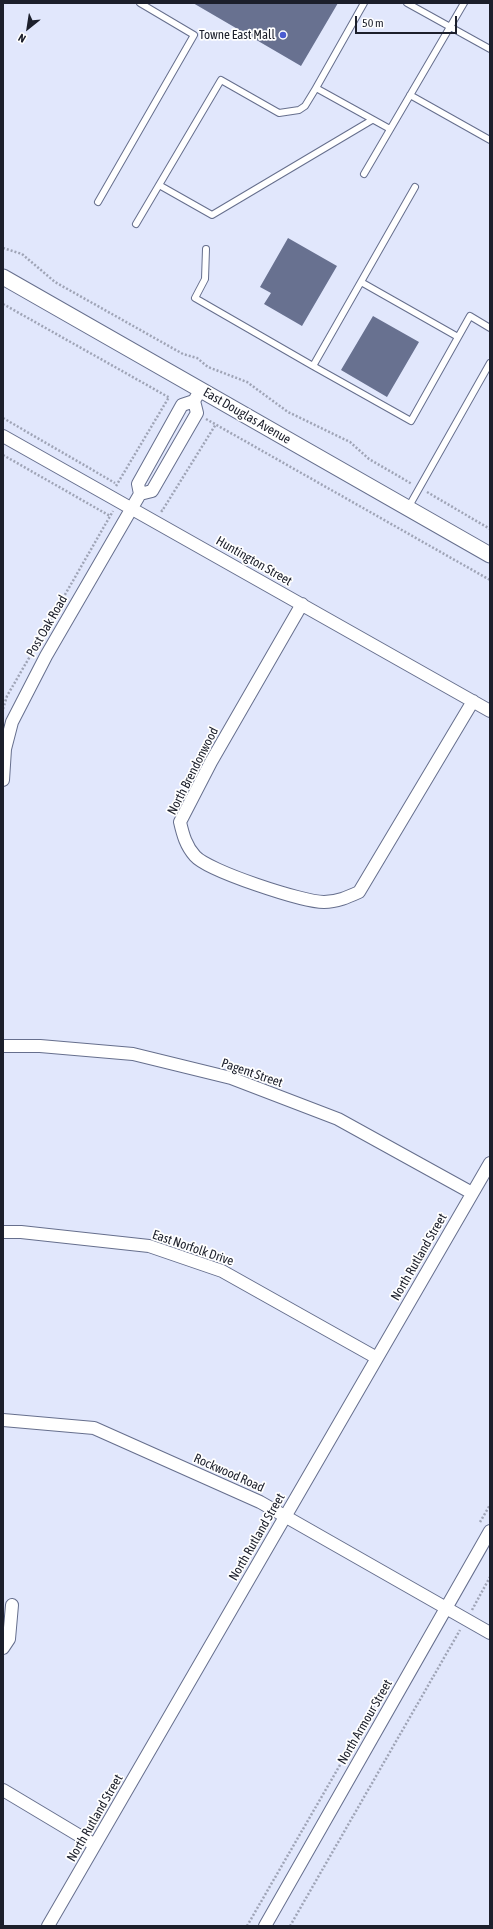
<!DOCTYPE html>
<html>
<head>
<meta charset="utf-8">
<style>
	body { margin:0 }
	#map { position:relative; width:493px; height:1929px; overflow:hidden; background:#e1e7fc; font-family:"Asap Condensed",sans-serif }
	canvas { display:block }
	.frame { position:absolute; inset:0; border:4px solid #1c1f2b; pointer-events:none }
	.north { position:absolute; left:8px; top:8px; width:40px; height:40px; -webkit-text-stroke:3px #fff; paint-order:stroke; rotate:210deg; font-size:11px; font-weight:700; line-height:16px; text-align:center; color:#1c1f2b }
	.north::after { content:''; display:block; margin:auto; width:14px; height:18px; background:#1c1f2b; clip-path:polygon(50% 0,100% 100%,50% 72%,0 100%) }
	.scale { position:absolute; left:355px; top:16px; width:102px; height:18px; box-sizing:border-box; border:2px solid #1c1f2b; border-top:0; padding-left:5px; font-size:12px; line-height:14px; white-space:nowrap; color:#1c1f2b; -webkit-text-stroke:3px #fff; paint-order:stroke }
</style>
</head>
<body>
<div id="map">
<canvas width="493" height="1929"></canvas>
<div class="frame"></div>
<div class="north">N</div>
<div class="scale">50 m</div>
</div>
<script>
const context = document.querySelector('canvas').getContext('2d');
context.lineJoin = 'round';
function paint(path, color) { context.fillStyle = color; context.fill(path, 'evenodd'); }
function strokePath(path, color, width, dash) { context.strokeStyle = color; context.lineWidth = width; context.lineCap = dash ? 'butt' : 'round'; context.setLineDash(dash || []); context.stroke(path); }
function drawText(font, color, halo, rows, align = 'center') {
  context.font = font + ' "Asap Condensed",sans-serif'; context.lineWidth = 3.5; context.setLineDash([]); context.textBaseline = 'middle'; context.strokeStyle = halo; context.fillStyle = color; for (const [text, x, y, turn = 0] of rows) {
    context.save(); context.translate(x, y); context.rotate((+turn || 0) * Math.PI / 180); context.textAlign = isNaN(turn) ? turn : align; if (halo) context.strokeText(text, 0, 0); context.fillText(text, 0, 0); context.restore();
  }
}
const building = new Path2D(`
	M193 3H338L301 66Z
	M288 238 337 266 302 326 264 304 271 293 260 287Z
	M373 316 419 342 387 397 341 370Z`);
const path = new Path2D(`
	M3 248 22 254 55 282 183 354 197 358 208 367 247 382 288 412 350 442 369 459 412 484
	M3 304 170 398
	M3 418 115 483
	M206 419 490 580
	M3 455 110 516
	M116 486 169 397
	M427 492 490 529
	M161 510 162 511 216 424
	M39 640 113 511
	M3 709 7 696 33 651
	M480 1522 490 1505
	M472 1610 490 1577
	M247 1926 381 1694
	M290 1926 460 1630`);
const service = new Path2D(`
	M364 3 316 88 390 129
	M407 3 490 49
	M410 95 490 140
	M364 174 464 3
	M159 185 212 215 372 120
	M415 187 313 366 411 421 470 316 490 328
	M98 202 194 35 140 3
	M136 224 221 80 279 113 299 110 305 106 316 88
	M206 249 205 279 195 298 313 366
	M361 282 458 337
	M408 508 490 363`);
const minor = new Path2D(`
	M3 436 490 711
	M140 494 152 491 197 413 194 401 198 394
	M302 604 211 762 180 822C183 835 186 846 195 856 208 871 303 902 324 902 337 902 348 897 359 892L473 701
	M3 780 5 749 12 722 46 656 140 494 138 484 182 405 194 401
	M3 1046H40L133 1054 231 1078 338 1119 472 1193
	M3 1232H21L149 1246 222 1271 377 1358
	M3 1420 94 1428 260 1502 490 1633
	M3 1648 9 1639 12 1605
	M3 1790 95 1845
	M48 1926 490 1163
	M265 1926 490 1531`);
const tertiary = new Path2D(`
	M3 277 490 555`);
const markers = [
	[283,35,4,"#4b5cd1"]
];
const poiNames = [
	["Towne East Mall",275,35]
];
const streetNames = [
	["East Douglas Avenue",247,416,30],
	["Huntington Street",254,561,30],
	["Post Oak Road",47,626,-60],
	["North Brendonwood",193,771,-63],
	["Pagent Street",252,1073,19],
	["East Norfolk Drive",193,1248,19],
	["North Rutland Street",419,1257,-60],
	["Rockwood Road",229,1473,24],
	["North Rutland Street",257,1537,-60],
	["North Armour Street",365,1722,-60],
	["North Rutland Street",95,1818,-60]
];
paint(building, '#687190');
strokePath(service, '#666f8d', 8);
strokePath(minor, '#666f8d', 14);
strokePath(tertiary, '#666f8d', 17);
strokePath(path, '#9fa4b6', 2.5, [2, 2]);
strokePath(service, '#fff', 6);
strokePath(minor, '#fff', 12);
strokePath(tertiary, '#fff', 15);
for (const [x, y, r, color] of markers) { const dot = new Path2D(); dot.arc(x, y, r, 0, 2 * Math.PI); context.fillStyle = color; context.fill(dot); strokePath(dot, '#fff', 1.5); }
drawText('13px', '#1c1f2b', '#fff', poiNames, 'right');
drawText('13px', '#1c1f2b', '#fff', streetNames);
</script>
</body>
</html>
